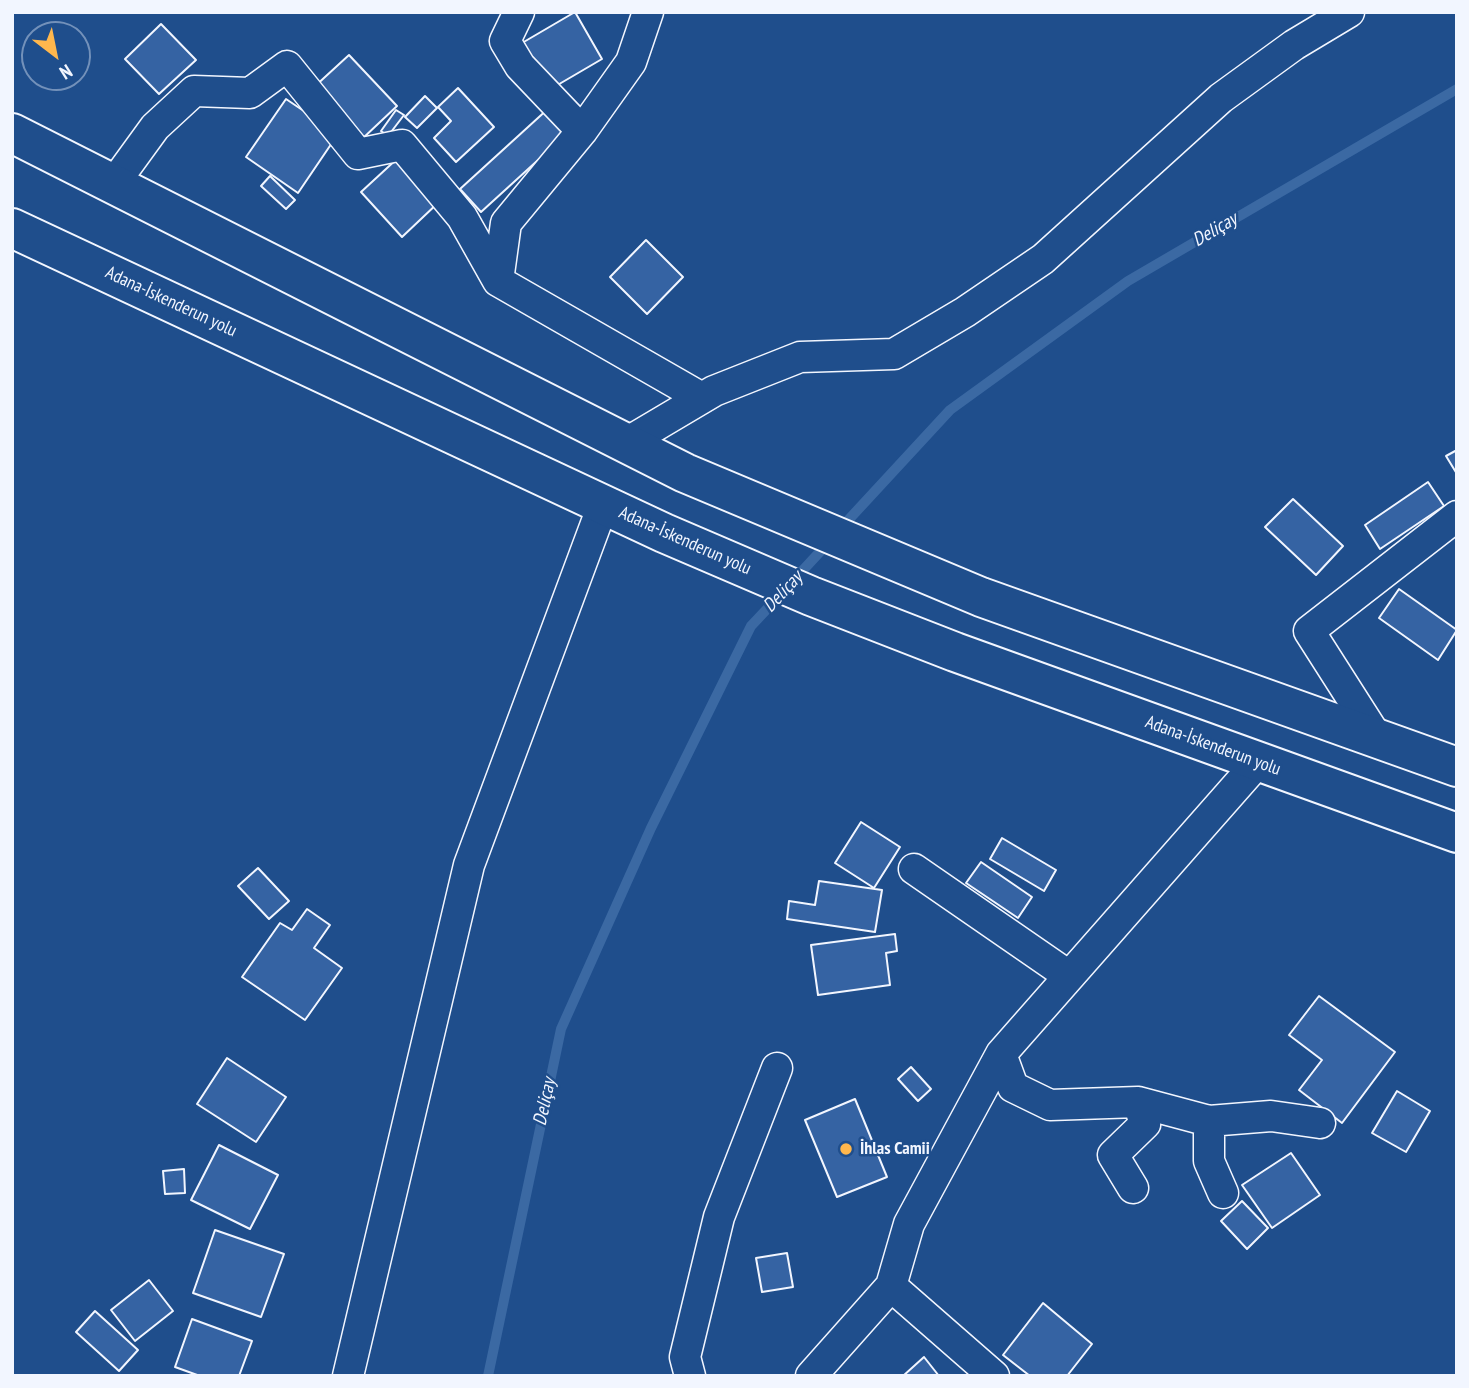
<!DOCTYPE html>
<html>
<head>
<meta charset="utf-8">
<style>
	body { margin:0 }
	#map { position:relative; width:1469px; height:1388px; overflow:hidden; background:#1f4e8c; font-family:"PT Sans Narrow",sans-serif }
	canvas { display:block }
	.frame { position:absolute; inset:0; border:14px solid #f2f6ff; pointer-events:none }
	.north { position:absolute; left:21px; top:21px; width:70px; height:70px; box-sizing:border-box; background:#1f4e8c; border:2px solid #7391ba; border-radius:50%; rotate:148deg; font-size:19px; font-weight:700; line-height:28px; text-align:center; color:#f2f6ff }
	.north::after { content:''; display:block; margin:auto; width:24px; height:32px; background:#ffb74d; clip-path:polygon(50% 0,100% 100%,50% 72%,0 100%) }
</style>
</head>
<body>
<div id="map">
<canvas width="1469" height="1388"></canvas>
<div class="frame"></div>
<div class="north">N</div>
</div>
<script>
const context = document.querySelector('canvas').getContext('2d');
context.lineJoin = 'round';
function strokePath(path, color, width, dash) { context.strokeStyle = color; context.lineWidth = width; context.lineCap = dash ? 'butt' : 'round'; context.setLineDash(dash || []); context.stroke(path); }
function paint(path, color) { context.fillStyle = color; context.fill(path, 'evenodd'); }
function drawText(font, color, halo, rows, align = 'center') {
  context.font = font + ' "PT Sans Narrow",sans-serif'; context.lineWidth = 5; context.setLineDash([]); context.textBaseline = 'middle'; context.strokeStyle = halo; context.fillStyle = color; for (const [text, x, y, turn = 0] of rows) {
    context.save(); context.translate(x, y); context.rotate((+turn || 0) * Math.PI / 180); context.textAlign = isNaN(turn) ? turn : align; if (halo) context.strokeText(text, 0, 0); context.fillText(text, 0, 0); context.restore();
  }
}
const stream = new Path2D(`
	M840 529 950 410 1128 281 1457 89
	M793 581 828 543
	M488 1376 561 1029 651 828 751 626 783 592`);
const building = new Path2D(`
	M575 12 602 59 549 90 522 43Z
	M161 24 196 60 159 94 125 59Z
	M349 55 397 106 361 140 313 88Z
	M458 88 494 127 456 162 434 138 451 121 438 107Z
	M425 96 437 108 417 128 405 117Z
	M286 99 338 134 298 193 246 157Z
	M550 107 571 130 481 212 460 189Z
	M396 110 404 115 388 136 381 131Z
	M399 157 440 201 402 237 361 192Z
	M270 176 295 200 286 209 261 186Z
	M646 240 683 277 647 314 610 277Z
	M1457 450V474L1446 456Z
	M1428 482 1444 506 1380 549 1365 525Z
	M1293 499 1343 546 1316 575 1265 527Z
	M1399 589 1457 630 1438 660 1379 618Z
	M861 822 900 847 874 888 835 863Z
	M1002 838 1056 870 1044 891 990 859Z
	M981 862 1032 897 1018 918 966 883Z
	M258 868 289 901 269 919 238 886Z
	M819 881 882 890 875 932 787 919 789 901 815 905Z
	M307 909 330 925 314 948 342 968 305 1020 242 977 280 923 292 930Z
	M895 934 897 951 886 953 890 985 818 995 811 945Z
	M1319 996 1395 1052 1342 1123 1299 1090 1322 1060 1289 1035Z
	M227 1058 286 1097 256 1142 197 1104Z
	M911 1067 931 1089 918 1101 898 1079Z
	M1397 1091 1430 1111 1406 1152 1372 1133Z
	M855 1099 887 1177 837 1197 805 1120Z
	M219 1145 278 1175 250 1229 191 1200Z
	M1291 1153 1320 1195 1272 1228 1242 1185Z
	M184 1169 185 1193 165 1194 163 1171Z
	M1242 1201 1268 1228 1247 1249 1221 1221Z
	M215 1230 284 1254 261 1317 193 1293Z
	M787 1253 793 1287 762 1292 756 1258Z
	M149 1280 173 1311 135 1341 111 1310Z
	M1043 1303 1092 1344 1067 1376H1030L1003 1355Z
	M95 1311 138 1350 119 1371 76 1332Z
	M192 1319 252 1341 239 1376H200L175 1367Z
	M924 1357 939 1376H903Z`);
const minor = new Path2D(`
	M519 12 505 41 520 66 582 131
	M648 12 631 62 582 131 506 223 498 281 702 398
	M115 182 155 127 194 91 250 93 287 66 358 154 402 145 462 217 498 281
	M628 442 714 391 800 357 894 354 965 312 1043 259 1221 98 1294 45 1349 12
	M1376 736 1309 631 1457 516
	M914 869 1069 976
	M1001 1054 1013 1087 1050 1105 1138 1102 1209 1121 1271 1116 1320 1123
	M1209 1121V1161L1223 1193
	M1133 1188 1113 1155 1145 1124 1138 1102
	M891 1286 994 1376
	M348 1376 469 865 603 505
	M690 1376 685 1357 719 1217 777 1068
	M811 1376 891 1286 909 1224 1001 1054 1258 762`);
const trunk = new Path2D(`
	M12 133 685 473 981 597 1457 767
	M12 228 664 533 811 596 955 652 1457 833`);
const markers = [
	[846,1149,7,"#ffb74d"]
];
const streetNames = [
	["Adana-İskenderun yolu",171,302,25],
	["Adana-İskenderun yolu",685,541,24],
	["Adana-İskenderun yolu",1213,746,20]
];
const poiNames = [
	["İhlas Camii",860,1149]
];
const waterNames = [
	["Deliçay",1215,230,-30],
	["Deliçay",783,592,-47],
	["Deliçay",545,1102,-78]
];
strokePath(stream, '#3b69a3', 10);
paint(building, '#3563a3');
strokePath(building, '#f2f6ff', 2);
strokePath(minor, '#f2f6ff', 33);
strokePath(trunk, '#f2f6ff', 42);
strokePath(minor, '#1f4e8c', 30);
strokePath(trunk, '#1f4e8c', 38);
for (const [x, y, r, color] of markers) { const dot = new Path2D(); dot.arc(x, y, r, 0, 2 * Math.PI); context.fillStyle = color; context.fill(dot); strokePath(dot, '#1f4e8c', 2.5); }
drawText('18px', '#f2f6ff', '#1f4e8c', streetNames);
drawText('bold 18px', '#f2f6ff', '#1f4e8c', poiNames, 'left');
drawText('italic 19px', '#f2f6ff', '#1f4e8c', waterNames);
</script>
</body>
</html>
